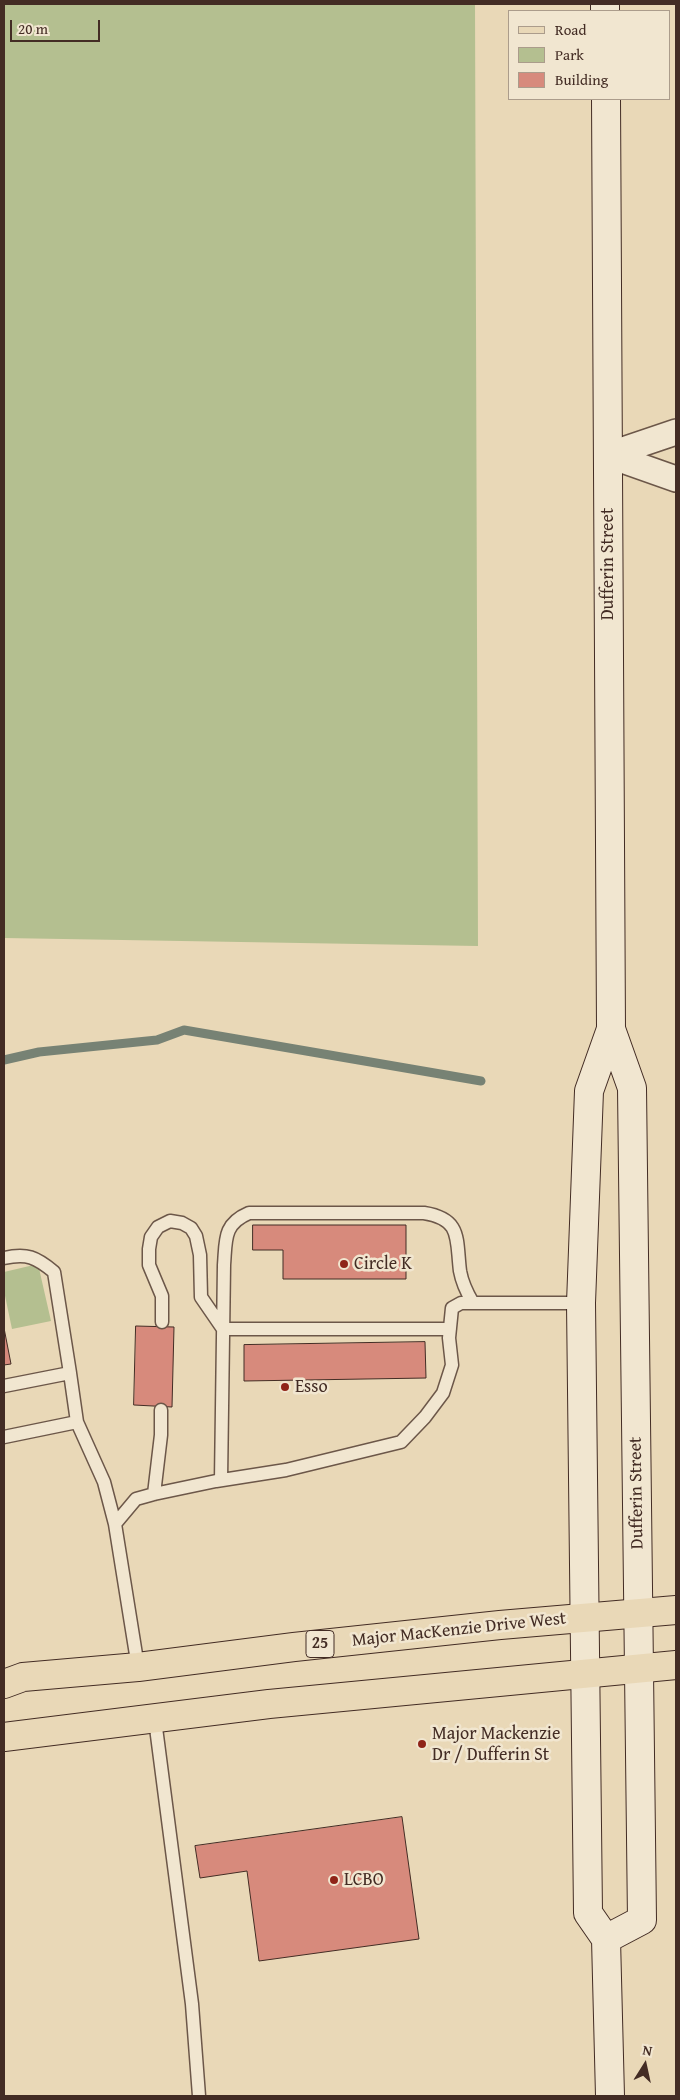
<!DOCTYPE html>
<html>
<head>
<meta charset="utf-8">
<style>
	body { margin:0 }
	#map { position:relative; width:680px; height:2100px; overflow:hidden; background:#e9d8b7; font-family:"Gentium Book Plus",serif }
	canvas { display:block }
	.frame { position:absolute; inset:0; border:5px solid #432c24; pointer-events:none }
	.legend { position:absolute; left:508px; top:10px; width:162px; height:90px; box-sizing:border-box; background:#f1e6d0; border:1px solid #ab9c8b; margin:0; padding:6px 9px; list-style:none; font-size:15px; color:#432c24 }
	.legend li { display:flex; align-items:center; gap:10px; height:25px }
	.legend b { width:25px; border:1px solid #ab9c8b }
	.north { position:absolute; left:620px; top:2040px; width:50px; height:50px; -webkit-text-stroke:4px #f1e6d0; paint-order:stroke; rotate:10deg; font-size:14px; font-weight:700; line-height:20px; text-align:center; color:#432c24 }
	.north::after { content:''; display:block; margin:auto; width:18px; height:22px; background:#432c24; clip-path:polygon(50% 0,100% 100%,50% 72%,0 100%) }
	.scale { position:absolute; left:10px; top:20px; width:90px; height:22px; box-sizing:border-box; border:2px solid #432c24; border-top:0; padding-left:6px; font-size:15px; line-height:18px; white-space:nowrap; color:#432c24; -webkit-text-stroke:4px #f1e6d0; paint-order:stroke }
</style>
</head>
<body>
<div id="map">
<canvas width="680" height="2100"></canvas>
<div class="frame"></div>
<ul class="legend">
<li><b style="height:6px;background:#e9d8b7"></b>Road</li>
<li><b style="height:14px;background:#b4bf90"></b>Park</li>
<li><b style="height:14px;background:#d78a7c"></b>Building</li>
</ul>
<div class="north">N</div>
<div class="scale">20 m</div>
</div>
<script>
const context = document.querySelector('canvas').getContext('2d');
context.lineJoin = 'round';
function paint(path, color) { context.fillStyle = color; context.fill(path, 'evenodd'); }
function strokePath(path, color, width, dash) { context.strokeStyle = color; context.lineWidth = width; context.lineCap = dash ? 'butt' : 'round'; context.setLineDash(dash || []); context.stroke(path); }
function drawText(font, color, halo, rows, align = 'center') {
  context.font = font + ' "Gentium Book Plus",serif'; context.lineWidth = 5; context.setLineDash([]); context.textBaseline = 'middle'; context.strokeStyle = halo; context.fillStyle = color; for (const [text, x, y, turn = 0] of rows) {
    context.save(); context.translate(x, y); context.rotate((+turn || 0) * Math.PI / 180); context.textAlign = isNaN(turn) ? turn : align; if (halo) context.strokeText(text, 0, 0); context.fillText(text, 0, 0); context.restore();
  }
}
const green = new Path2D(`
	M4 4H475L478 946 4 938Z
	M676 1042V1338L675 1048Z
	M38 1264 51 1321 12 1329 4 1291V1272Z`);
const stream = new Path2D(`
	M4 1060 39 1052 157 1040 184 1030 481 1081`);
const building = new Path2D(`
	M253 1225H406V1279H283V1250H253Z
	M136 1326 174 1327 172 1407 134 1405Z
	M4 1328 11 1364 4 1365Z
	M425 1342 426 1378 244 1381V1345Z
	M402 1817 419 1939 259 1961 247 1871 200 1878 195 1846Z`);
const service = new Path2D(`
	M4 1258C27 1253 36 1257 54 1272L70 1373
	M162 1322V1296L149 1265V1249L151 1237 158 1227 170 1221 182 1223 191 1228 196 1236 200 1255 201 1297 223 1329
	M223 1329H450
	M4 1386 70 1373 77 1422 104 1482 115 1524 138 1667
	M4 1437 77 1422
	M221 1480 224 1265C226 1240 223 1224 249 1213H424C462 1219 456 1239 460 1271 462 1282 467 1293 473 1303
	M154 1494 161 1435V1410
	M115 1524 136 1499 154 1494 216 1481 286 1470 401 1442 425 1417 443 1393 452 1365 449 1338 452 1308 461 1303H581
	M155 1720 192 2004 199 2096`);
const minor = new Path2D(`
	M608 455 676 479
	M608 455 676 432`);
const secondary = new Path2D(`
	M605 4V11
	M606 99 611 1029 632 1088 642 1920 606 1939
	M610 2096 606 1939 588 1913 581 1303 589 1091 611 1029`);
const primary = new Path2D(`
	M4 1684 23 1677 138 1667 294 1647 500 1625 676 1610
	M4 1737 269 1704 676 1665`);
const markers = [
	[344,1264,5,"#8f2418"],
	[285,1387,5,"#8f2418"],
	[422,1744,5,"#8f2418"],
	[334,1880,5,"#8f2418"]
];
const shields = [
	[320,1644,28]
];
const shieldNames = [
	["25",320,1644]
];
const streetNames = [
	["Dufferin Street",608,564,-90],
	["Dufferin Street",637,1493,-91],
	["Major MacKenzie Drive West",459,1630,-6]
];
const poiNames = [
	["Circle K",354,1264],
	["Esso",295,1387],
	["Major Mackenzie",432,1734],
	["Dr / Dufferin St",432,1755],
	["LCBO",344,1880]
];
paint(green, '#b4bf90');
strokePath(stream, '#778274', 9);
paint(building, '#d78a7c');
strokePath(building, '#432c24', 1);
strokePath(service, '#6c5749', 15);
strokePath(minor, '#6c5749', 28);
strokePath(secondary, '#432c24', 30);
strokePath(primary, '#432c24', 30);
strokePath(service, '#f1e6d0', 12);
strokePath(minor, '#f1e6d0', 25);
strokePath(secondary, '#f1e6d0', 28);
strokePath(primary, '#e9d8b7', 28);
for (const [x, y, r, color] of markers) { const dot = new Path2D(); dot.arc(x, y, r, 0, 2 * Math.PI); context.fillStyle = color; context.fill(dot); strokePath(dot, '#f1e6d0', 2); }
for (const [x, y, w] of shields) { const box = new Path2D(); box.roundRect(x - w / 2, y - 13.5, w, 27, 4); context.fillStyle = '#f1e6d0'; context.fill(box); strokePath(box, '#432c24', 1); }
drawText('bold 16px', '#432c24', null, shieldNames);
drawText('18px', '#432c24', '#f1e6d0', streetNames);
drawText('18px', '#432c24', '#f1e6d0', poiNames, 'left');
</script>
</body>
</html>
